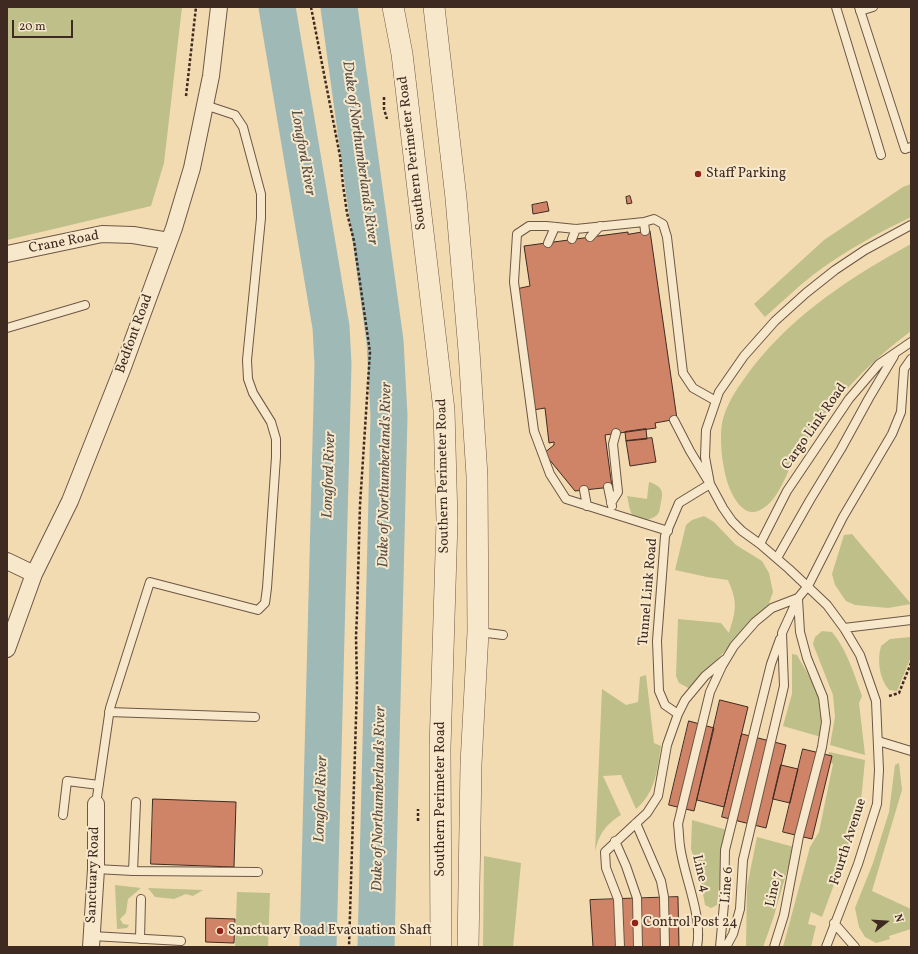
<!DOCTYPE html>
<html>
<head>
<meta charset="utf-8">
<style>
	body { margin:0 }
	#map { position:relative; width:918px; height:954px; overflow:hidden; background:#f3dbb1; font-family:Vollkorn,serif }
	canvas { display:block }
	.frame { position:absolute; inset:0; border:8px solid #3f2a21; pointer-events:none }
	.north { position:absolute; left:866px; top:902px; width:40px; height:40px; -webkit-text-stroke:3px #f7e8cc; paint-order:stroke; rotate:73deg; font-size:11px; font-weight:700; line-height:16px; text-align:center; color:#3f2a21 }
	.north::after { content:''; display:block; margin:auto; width:14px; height:18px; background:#3f2a21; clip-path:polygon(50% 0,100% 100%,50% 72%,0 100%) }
	.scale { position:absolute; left:12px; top:20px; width:61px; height:18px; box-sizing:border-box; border:2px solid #3f2a21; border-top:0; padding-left:5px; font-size:12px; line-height:14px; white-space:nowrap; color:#3f2a21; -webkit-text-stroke:3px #f7e8cc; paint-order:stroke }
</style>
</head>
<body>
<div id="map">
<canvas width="918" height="954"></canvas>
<div class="frame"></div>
<div class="north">N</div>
<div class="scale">20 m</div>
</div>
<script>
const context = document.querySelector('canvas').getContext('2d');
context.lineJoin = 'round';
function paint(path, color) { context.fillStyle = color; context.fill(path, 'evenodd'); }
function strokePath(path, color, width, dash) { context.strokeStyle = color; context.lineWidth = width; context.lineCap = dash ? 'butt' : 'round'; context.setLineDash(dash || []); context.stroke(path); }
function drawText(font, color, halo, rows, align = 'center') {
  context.font = font + ' Vollkorn,serif'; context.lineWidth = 4; context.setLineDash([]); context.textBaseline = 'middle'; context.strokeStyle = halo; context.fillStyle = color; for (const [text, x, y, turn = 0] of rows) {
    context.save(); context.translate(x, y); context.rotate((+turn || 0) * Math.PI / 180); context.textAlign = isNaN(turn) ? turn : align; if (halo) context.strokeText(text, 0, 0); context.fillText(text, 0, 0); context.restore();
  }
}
const green = new Path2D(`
	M7 7H182L164 163 151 206 7 240Z
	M911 184V217C878 233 843 252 813 275 796 288 781 303 765 317L754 304 824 240 903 187Z
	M911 244V331C871 361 841 392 813 432 807 441 800 449 795 457 786 474 778 502 760 510 749 516 741 508 735 499 727 486 724 471 722 456 721 444 720 430 723 419 728 400 741 383 752 368 795 313 851 277 911 244Z
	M649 482C661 486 664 490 661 502 660 506 660 511 658 514 653 520 640 522 634 517 629 512 629 503 627 496L647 499Z
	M704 516 714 522 736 545 762 561 769 573 773 592 767 609 748 626 690 689 679 683 676 676 678 619 721 623 729 633C736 610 738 603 728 580L707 577 675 570 686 525 692 520Z
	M852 534 911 604 888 608 855 605 846 601 835 585 832 574 844 535Z
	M822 631 832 632C847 650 854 674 862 696L859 703 865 755 830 745 835 717 833 695 813 644 815 637Z
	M911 637V657L897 691 889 690C879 678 877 660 881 646L890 639Z
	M792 654 797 655 818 692 822 709 821 737 783 726 792 694Z
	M646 675 654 743 661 746C657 770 656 792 636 809L621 775 603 776 621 815C605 825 599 834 595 852L602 689 626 705 638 702 640 677Z
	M829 752 865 760 861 801 847 849 822 917 811 912 808 924 816 926 811 947H783L810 847 819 832 833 764 828 761Z
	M899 763 902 790 872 891 911 909V929L889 936 890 939 876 943 865 937 859 927 855 908 873 863 889 812 895 765Z
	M692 820 727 830 721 867 717 905 711 908 705 905 700 877 691 849Z
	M757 837 794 847 773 919 763 947H746L747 887Z
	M484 856 521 863 513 947H483Z
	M115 885 141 888 128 899 126 913 120 919 123 924 129 925 127 928 117 929Z
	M148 888 203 890 193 896 186 894 174 899 155 897Z
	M237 892 270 893 268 947H235Z`);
const river = new Path2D(`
	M277 7 331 327 333 364 318 947
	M339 7 385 341 389 416 376 947`);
const building = new Path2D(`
	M630 196 632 203 627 204 626 197Z
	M547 202 549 211 533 214 532 205Z
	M650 231 677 419 655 423 656 428 605 435 612 487 575 491 544 453 554 445V442L549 443 545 408 533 410 516 289 530 286 524 246 628 232V234Z
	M646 429 647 439 626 441 625 432Z
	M652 438 656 462 630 466 626 441Z
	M720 700 748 707 724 807 697 800Z
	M689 721 714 728 694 811 669 805Z
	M742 734 786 745 766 828 722 817Z
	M803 749 832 756 812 839 783 832Z
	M781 765 798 769 790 803 773 799Z
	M153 799 236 802 234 867 151 864Z
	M678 897 679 947H593L590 900Z
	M206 918 235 919 234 943 206 942Z`);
const path = new Path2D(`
	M311 7 340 156 343 185 347 213 354 241 370 352 360 505 357 614 356 636 357 686 349 947
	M186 96 196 7
	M384 97V109L387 119
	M889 696 899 693 911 663
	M418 821V809`);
const service = new Path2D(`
	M836 7 881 155
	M859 7 905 149 911 147
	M860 11 873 7
	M644 222 645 231
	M590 237 600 226
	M572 239 576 229
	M548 243 555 227
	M7 328 85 305
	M674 420 690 451 710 484 679 503 665 536 657 641 659 691 665 705 678 714
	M608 487 612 506
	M584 490 587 506
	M611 503 618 492 613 444 616 433
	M668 531 566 499 550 474 534 431 514 282 517 234 529 226H546L576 229 644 222 654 219 663 224 667 237 683 373 693 388 716 401
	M760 544 787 491 849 399 879 364 911 342
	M777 558 810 500 841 449 869 398 894 356
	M844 628 911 620
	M479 632 503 635
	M109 712 255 717
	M878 741 911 751
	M96 804 110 708 150 582 258 610 265 603 267 588 276 457V439L271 422 253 393 248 379 247 360 261 218V194L243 127 235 115 205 105
	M63 815 67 781 99 785
	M636 823 661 881 664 897 665 947
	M615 841 626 866 637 898 638 947
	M96 869 133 871 258 872
	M133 871 136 802
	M834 923 855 947
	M92 936 181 941
	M140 939 141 899
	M620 947 618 899 606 868 605 852 647 813 658 796 667 745 678 714 685 700 705 676 724 660
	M697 947C703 916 684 877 680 846 679 839 679 831 678 824L710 692 722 666 734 646 755 622 772 608 798 598
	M720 947 724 904 725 850 771 664 780 639
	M726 947 733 934 740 909 743 860 784 686 782 633 798 598 808 586 843 517 892 434 901 412 904 369 911 359
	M774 947 784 915 799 836 822 747 826 722 823 697 807 658 800 632 798 599
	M826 947 858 864 877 804 879 770 876 701 860 655 844 628 827 605 789 569 760 544 742 531 732 521 723 508 710 484 705 457 706 430 719 392 744 356 775 321 806 293 835 270 865 250 911 225`);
const minor = new Path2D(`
	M7 254 102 234 133 235 169 241
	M7 561 34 574
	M7 649 34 574 70 501 123 367 174 228 192 168 211 76 219 7
	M91 947 96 869V804`);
const tertiary = new Path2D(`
	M393 7 402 54 444 410 447 521 440 748 441 947
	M434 7 456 198 469 351 477 476 478 632 471 764 468 947`);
const markers = [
	[698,174,4,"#8f2418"],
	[635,923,4,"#8f2418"],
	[220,931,4,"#8f2418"]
];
const streetNames = [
	["Southern Perimeter Road",413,153,-97],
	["Crane Road",64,243,-11],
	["Bedfont Road",135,334,-70],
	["Cargo Link Road",815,427,-55],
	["Southern Perimeter Road",444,476,-91],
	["Tunnel Link Road",649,592,-85],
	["Southern Perimeter Road",441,799,-90],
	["Fourth Avenue",849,842,-72],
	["Line 4",700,874,76],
	["Sanctuary Road",94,875,-88],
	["Line 6",728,885,-85],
	["Line 7",775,889,-78]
];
const poiNames = [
	["Staff Parking",706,174],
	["Control Post 24",643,923],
	["Sanctuary Road Evacuation Shaft",228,931]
];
const waterNames = [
	["Longford River",302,153,80],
	["Duke of Northumberland's River",359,153,82],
	["Longford River",330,475,-88],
	["Duke of Northumberland's River",386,475,-89],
	["Longford River",322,799,-88],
	["Duke of Northumberland's River",380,799,-89]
];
paint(green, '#bebf89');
strokePath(river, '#9fb9b6', 37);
paint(building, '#cf8468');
strokePath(building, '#3f2a21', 1);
strokePath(service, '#6c5645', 10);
strokePath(minor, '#6c5645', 18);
strokePath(tertiary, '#6c5645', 22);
strokePath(path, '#3f2a21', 2.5, [3, 2]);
strokePath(service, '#f7e8cc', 8);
strokePath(minor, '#f7e8cc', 16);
strokePath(tertiary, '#f7e8cc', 21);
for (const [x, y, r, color] of markers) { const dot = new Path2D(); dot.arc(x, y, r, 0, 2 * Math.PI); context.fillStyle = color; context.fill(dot); strokePath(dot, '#f7e8cc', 1.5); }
drawText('14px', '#3f2a21', '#f7e8cc', streetNames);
drawText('14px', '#3f2a21', '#f7e8cc', poiNames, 'left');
drawText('italic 15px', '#574e46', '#f7e8cc', waterNames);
</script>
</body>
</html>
